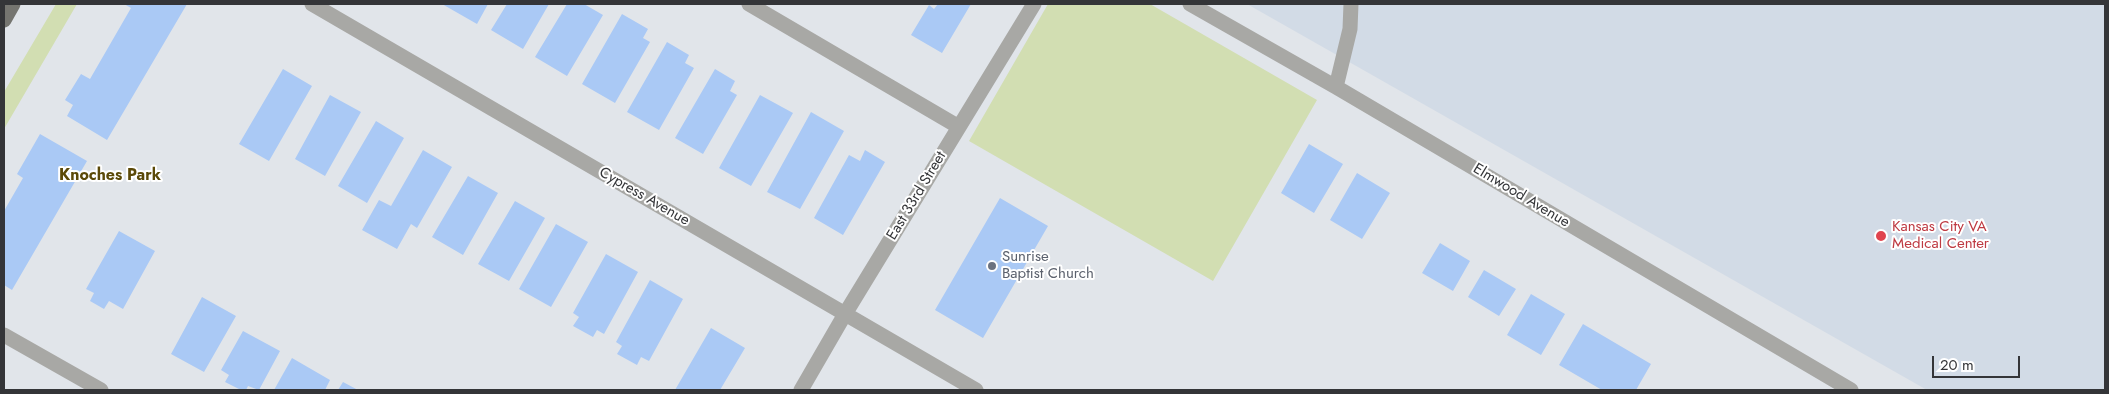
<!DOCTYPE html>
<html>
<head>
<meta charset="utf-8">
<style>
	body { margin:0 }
	#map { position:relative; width:2109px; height:394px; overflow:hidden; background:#e1e5ea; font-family:Jost,sans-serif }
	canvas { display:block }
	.frame { position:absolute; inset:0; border:5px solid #343538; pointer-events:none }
	.scale { position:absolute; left:1932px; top:356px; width:88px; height:22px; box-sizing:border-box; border:2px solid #343538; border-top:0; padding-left:6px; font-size:15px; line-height:18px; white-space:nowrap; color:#343538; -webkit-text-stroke:4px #fff; paint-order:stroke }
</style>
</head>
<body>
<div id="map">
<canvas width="2109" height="394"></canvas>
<div class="frame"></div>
<div class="scale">20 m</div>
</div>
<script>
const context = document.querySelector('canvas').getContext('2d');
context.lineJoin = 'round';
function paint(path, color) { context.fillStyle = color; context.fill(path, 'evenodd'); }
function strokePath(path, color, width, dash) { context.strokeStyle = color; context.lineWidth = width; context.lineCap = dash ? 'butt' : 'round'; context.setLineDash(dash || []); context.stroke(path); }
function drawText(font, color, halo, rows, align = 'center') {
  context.font = font + ' Jost,sans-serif'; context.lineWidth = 4; context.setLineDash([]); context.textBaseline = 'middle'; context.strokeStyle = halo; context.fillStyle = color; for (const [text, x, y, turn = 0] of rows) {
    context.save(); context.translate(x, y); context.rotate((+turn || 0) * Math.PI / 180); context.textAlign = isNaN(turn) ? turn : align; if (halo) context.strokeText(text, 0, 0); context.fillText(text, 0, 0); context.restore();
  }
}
const built = new Path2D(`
	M1247 4H2105V390H1927Z`);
const green = new Path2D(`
	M56 4H77L4 129V92Z
	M1048 4H1150L1317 100 1213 281 969 141Z`);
const building = new Path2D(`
	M124 4H187L107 140 67 116 73 105 65 100 81 74 90 79 131 8Z
	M442 4H488L477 24Z
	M507 4H549L523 49 491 30Z
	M567 4H584L603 15 567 76 535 57Z
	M938 4H971L942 53 911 35 929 5 934 9Z
	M622 14 648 29 643 38 650 42 615 103 582 84Z
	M667 42 689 55 685 63 694 68 659 130 627 112Z
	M283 69 312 86 269 161 239 144Z
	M715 69 735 81 730 91 737 95 703 154 675 138Z
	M330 95 361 112 325 176 295 159Z
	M760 95 793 113 751 186 719 168Z
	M811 112 844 131 800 209 767 192Z
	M376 121 404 138 367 203 338 186Z
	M40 134 87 161 12 290 4 285V211L23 178 17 174Z
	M1309 144 1343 164 1314 213 1281 193Z
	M423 150 452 167 417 228 411 224 397 249 362 230 379 200 391 206Z
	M865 150 885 162 843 235 814 218 849 155 860 161Z
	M1357 173 1390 193 1362 239 1330 220Z
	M468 176 498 193 463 255 432 237Z
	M1000 198 1048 226 983 338 935 310Z
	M515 201 545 218 509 281 478 264Z
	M556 224 588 242 551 307 519 289Z
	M119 231 155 251 123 309 109 301 104 309 90 301 94 293 86 289Z
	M1440 243 1470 261 1453 291 1422 273Z
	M606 254 638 272 604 334 597 330 593 337 573 326 579 317 573 313Z
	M1484 270 1516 289 1499 316 1468 297Z
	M650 280 683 299 649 361 641 357 637 365 617 354 622 346 616 342Z
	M1531 294 1565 314 1541 355 1507 335Z
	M202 297 236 316 204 372 171 354Z
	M1583 324 1651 364 1636 390H1602L1559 365Z
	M711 328 745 348 720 390H675Z
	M243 331 280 351 259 390 248 386 246 390H241L225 382 229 375 221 370Z
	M292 358 330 380 325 390H274Z
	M343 382 358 390H338Z`);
const minor = new Path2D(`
	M312 4 976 390
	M749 4 959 127
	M1190 4 1336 87 1851 390
	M1336 87 1350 29 1351 4
	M4 335 101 390
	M801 390 845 314 1034 4`);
const major = new Path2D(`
	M4 20 13 4`);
const markers = [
	[1881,236,6,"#e0444e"],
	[992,266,5,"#6b7280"]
];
const streetNames = [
	["East 33rd Street",917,196,-59],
	["Elmwood Avenue",1521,196,31],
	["Cypress Avenue",644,197,30]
];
const healthNames = [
	["Kansas City VA",1892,227],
	["Medical Center",1892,244]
];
const worshipNames = [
	["Sunrise",1002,257],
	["Baptist Church",1002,274]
];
const neighbourhoodNames = [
	["Knoches Park",110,176]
];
paint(built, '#d2dbe6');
paint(green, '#d2deb2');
paint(building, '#aac9f5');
strokePath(minor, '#a8a8a5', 15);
strokePath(major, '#757570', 15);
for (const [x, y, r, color] of markers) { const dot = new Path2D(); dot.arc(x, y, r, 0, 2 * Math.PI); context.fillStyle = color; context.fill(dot); strokePath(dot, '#fff', 2); }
drawText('15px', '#343538', '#fff', streetNames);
drawText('15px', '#be3a42', '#fff', healthNames, 'left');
drawText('15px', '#5b616d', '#fff', worshipNames, 'left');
drawText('bold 16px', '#5b4908', '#fff', neighbourhoodNames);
</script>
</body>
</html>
